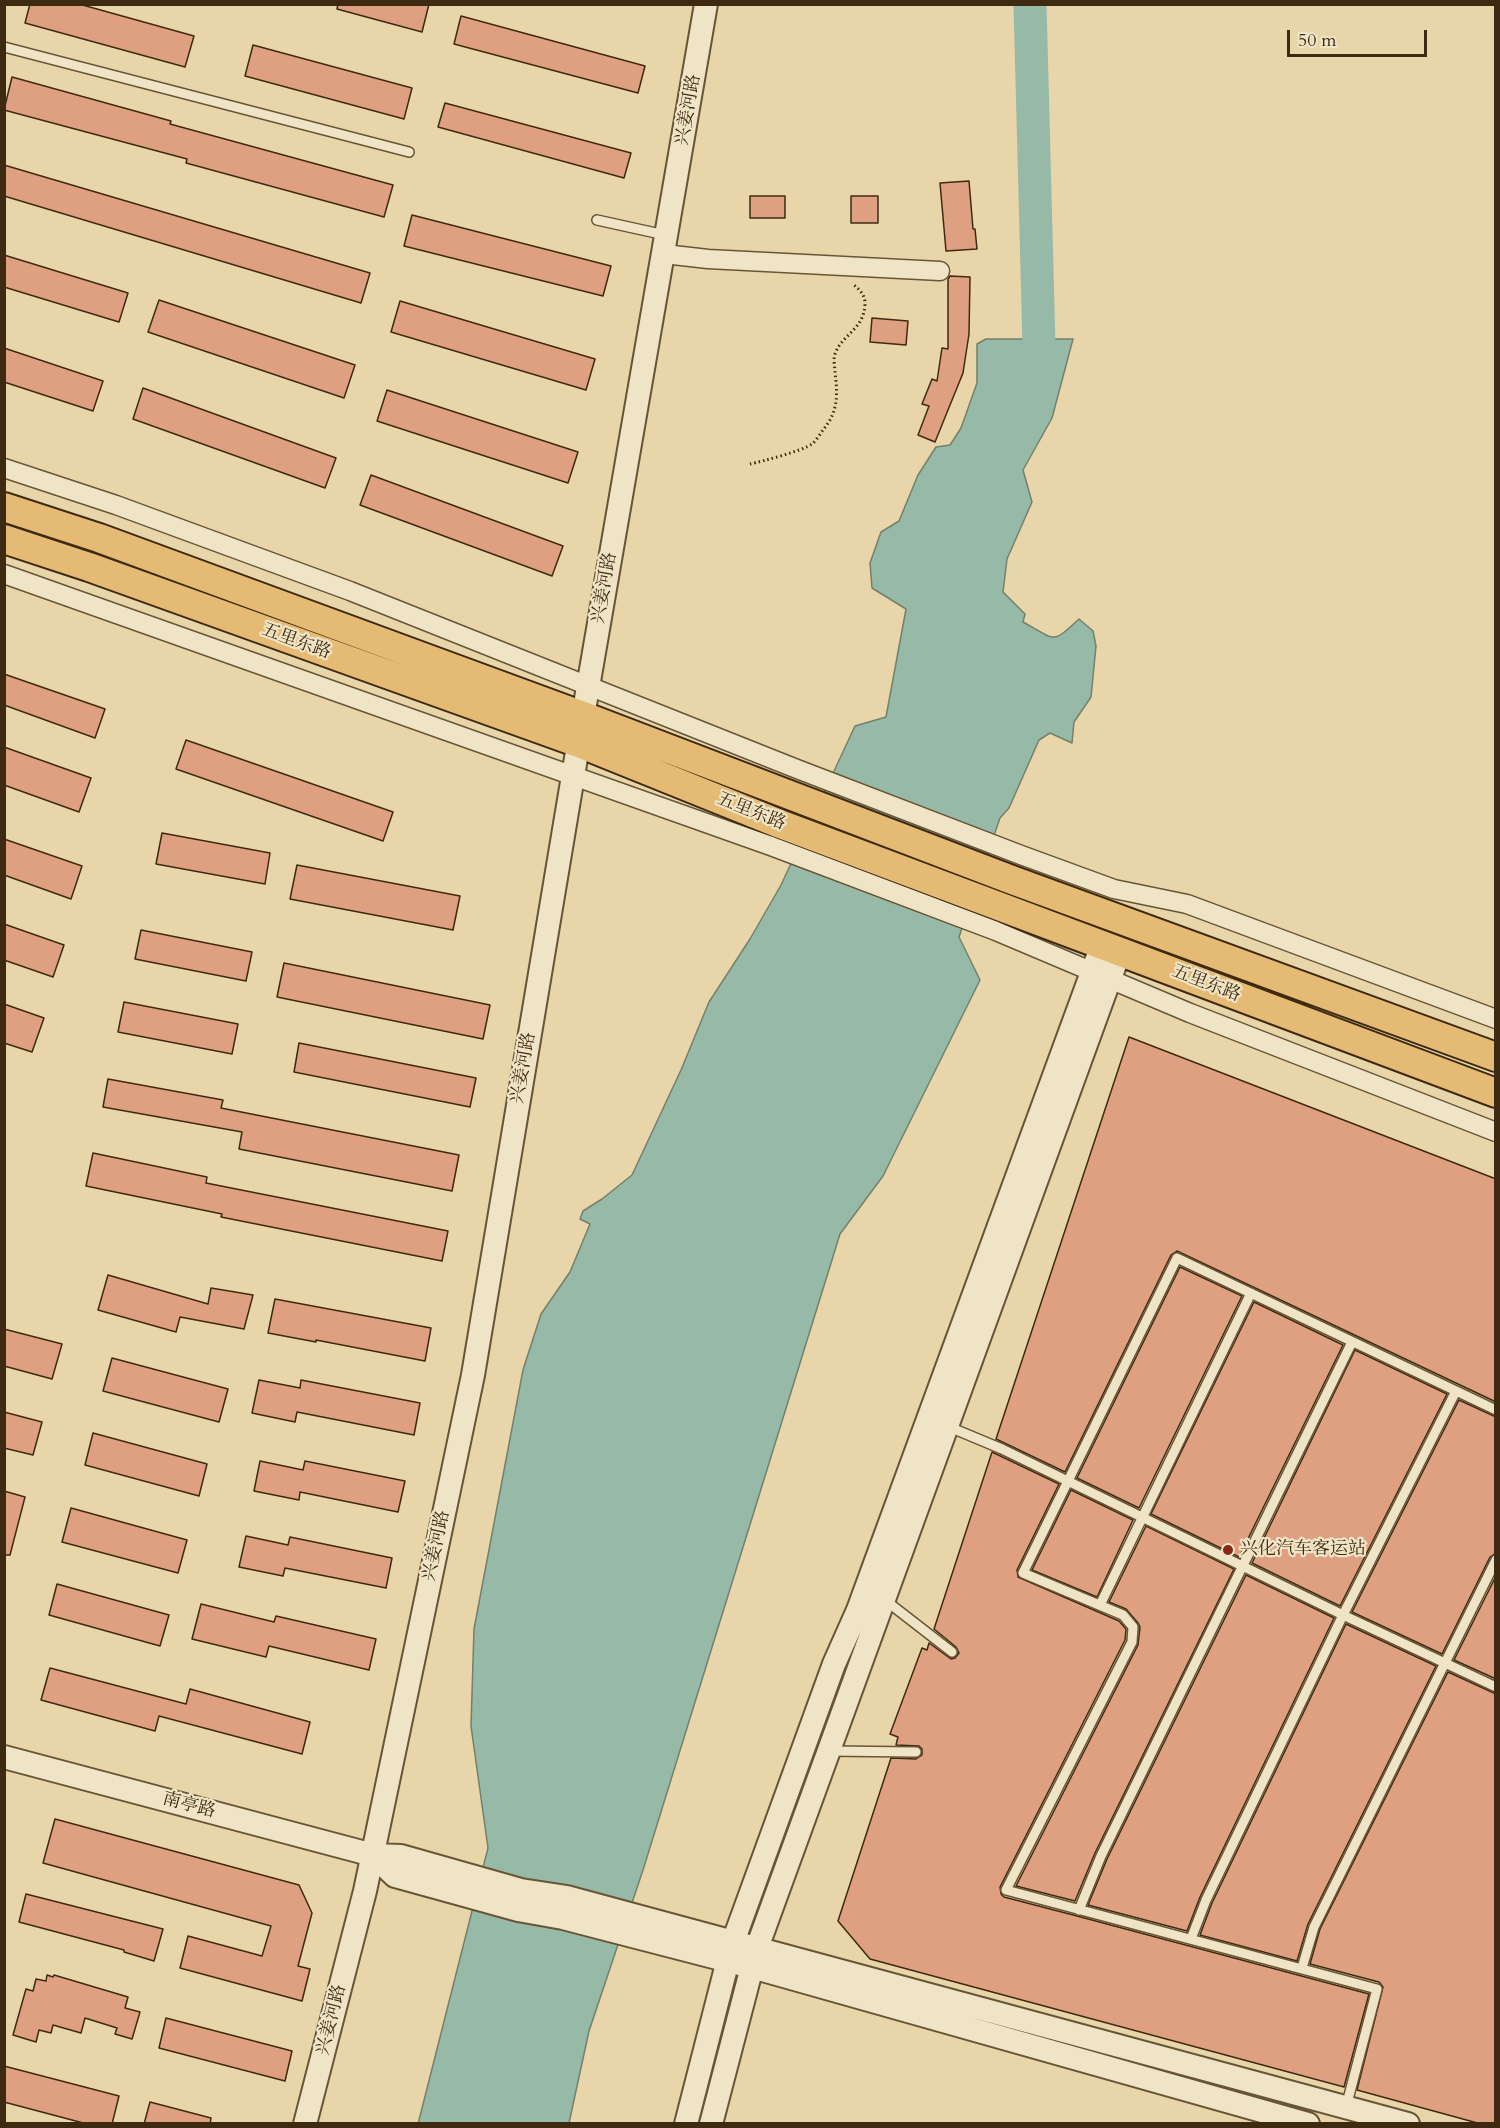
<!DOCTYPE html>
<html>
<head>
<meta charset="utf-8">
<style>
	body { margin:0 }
	#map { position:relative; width:1500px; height:2128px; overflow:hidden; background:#e8d5a9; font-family:Cardo,serif }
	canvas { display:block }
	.frame { position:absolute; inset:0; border:6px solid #3e2a10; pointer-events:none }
	.scale { position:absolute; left:1287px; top:30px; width:140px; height:27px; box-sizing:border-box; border:3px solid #3e2a10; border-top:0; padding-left:8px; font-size:18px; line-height:21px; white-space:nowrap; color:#3e2a10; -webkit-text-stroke:4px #f0e4c7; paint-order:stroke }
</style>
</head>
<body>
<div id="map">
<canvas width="1500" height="2128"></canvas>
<div class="frame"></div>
<div class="scale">50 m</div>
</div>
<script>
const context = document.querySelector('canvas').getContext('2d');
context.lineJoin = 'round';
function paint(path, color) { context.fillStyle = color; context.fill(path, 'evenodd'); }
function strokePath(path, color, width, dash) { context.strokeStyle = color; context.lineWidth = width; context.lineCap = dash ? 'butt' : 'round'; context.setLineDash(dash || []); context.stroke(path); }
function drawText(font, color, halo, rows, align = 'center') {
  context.font = font + ' Cardo,"Noto Serif SC",serif'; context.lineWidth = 4.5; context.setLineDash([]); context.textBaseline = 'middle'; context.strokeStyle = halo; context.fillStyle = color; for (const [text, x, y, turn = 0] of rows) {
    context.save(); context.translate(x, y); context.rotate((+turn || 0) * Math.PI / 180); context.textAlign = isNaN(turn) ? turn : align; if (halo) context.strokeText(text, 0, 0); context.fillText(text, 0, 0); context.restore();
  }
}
const water = new Path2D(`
	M986 339H1073L1052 418 1023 470 1032 502 1007 559 1003 592 1025 614 1023 622C1056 640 1051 645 1079 619L1093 631 1096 646 1091 697 1074 722 1072 743 1050 733 1039 740 1009 808 1000 818 959 937 980 980 883 1176 840 1234 643 1870 589 2031 569 2123 418 2124 488 1848 471 1726 474 1629 523 1370 541 1314 570 1272 590 1224 580 1219 583 1211 602 1199 632 1175 681 1070 709 1002 750 939 781 885 855 726 886 717 906 609 872 588 870 563 881 532 899 521 918 475 936 447 950 445 961 428 977 383V344Z`);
const river = new Path2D(`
	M1030 4 1040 384`);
const building = new Path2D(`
	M30 4H79L194 36 185 67 25 23Z
	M338 4H429L422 32 337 9Z
	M461 16 645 66 638 93 454 44Z
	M253 45 412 88 404 119 245 76Z
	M12 77 171 121 170 124 393 185 384 217 186 163 187 159 4 110Z
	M445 103 631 153 624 178 438 127Z
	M4 165 370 273 361 303 4 196Z
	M969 181 973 229H975L977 249 946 251 940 183Z
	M750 196H785V218H750Z
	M851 196H878V223H851Z
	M412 215 611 266 603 296 404 246Z
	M4 255 128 293 119 322 4 287Z
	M950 276 970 277 969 334 963 373 935 442 918 435 929 406 922 404 932 379 937 381 942 348 948 349V279Z
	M159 300 355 365 344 398 148 332Z
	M400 301 595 359 586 390 391 332Z
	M872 318 908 321 906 345 870 342Z
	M4 348 103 381 93 411 4 382Z
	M143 388 336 458 325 488 133 419Z
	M387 390 578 452 568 483 377 421Z
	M371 475 563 546 552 576 360 505Z
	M4 674 105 709 95 738 4 705Z
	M186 740 393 812 383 841 176 769Z
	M4 747 91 778 79 812 4 785Z
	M162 833 270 853 265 884 156 864Z
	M4 839 82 866 71 899 4 875Z
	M297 865 460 896 453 930 290 899Z
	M4 924 64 945 53 977 4 960Z
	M141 930 252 952 246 981 135 959Z
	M284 963 490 1005 483 1039 277 997Z
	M124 1002 238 1024 232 1054 118 1032Z
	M4 1004 44 1018 32 1052 4 1043Z
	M1129 1037 1496 1179V1402L1177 1251 1171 1255 1065 1472 996 1439Z
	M299 1043 476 1078 470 1107 294 1072Z
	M108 1079 223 1100 221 1108 459 1155 452 1191 239 1149 242 1132 103 1107Z
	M93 1153 207 1177 206 1183 448 1231 442 1261 221 1217 222 1214 86 1186Z
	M1180 1267 1242 1296 1139 1508 1077 1478Z
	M108 1275 208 1304 211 1288 253 1295 244 1329 180 1317 176 1332 98 1310Z
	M275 1299 431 1328 425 1361 316 1340V1342L268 1333Z
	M1254 1302 1343 1345 1239 1557 1151 1514Z
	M4 1329 62 1344 52 1379 4 1366Z
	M1355 1350 1447 1394 1340 1606 1252 1563Z
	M112 1358 228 1389 219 1422 103 1391Z
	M259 1380 300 1388 301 1380 420 1403 414 1435 297 1412 295 1422 252 1413Z
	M1459 1400 1496 1417V1553L1490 1557 1442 1654 1352 1612Z
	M4 1412 42 1422 33 1455 4 1448Z
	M93 1433 207 1464 199 1496 85 1465Z
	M992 1452 1059 1484 1017 1570 1018 1577 1119 1621 1126 1629 1125 1640 1000 1887 1001 1894 1004 1897 1077 1916 1369 1994 1344 2087 870 1959 838 1921 891 1758 916 1759 922 1755V1749L919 1746 896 1745 898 1737 890 1734 922 1648 927 1650 929 1643 951 1659 955 1658 959 1653 956 1647 934 1629Z
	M260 1461 303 1470 305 1461 405 1481 398 1512 300 1492 299 1500 254 1491Z
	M1071 1490 1133 1520 1097 1597 1032 1570Z
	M4 1491 25 1497 10 1555H4Z
	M71 1508 187 1540 178 1573 62 1542Z
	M1146 1526 1234 1569 1095 1853 1075 1901 1016 1886 1138 1645 1140 1627 1138 1623 1126 1609 1109 1602Z
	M246 1536 288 1545 290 1537 392 1558 386 1588 285 1568 283 1576 239 1567Z
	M1246 1575 1334 1618 1200 1897 1187 1931 1088 1905 1107 1859Z
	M1496 1576V1679L1454 1660Z
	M57 1584 169 1615 160 1646 49 1615Z
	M201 1604 274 1622 276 1616 376 1639 369 1670 269 1646 266 1657 192 1639Z
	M1346 1624 1436 1666 1308 1924 1297 1961 1200 1935 1212 1903Z
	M50 1668 186 1704 190 1689 310 1722 302 1754 159 1716 155 1731 41 1700Z
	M1448 1672 1496 1694V2124H1481L1357 2090 1383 1987 1379 1982 1310 1964 1320 1929Z
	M55 1819 299 1885 312 1913 298 1966 310 1969 302 2001 180 1968 188 1936 262 1956 271 1926 43 1863Z
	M26 1894 163 1929 154 1961 124 1952V1950L19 1922Z
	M47 1975 53 1977 54 1975 128 1997 125 2008 140 2012 132 2039 115 2034 117 2028 85 2018 81 2033 53 2025 51 2033 39 2030 36 2042 13 2035 26 1989 33 1991 36 1979 46 1981Z
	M166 2018 292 2051 285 2081 159 2048Z
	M4 2066 119 2096 112 2124H87L4 2102Z
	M150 2102 211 2118 210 2124H144Z`);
const path = new Path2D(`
	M750 464C763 461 802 451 812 444 816 441 820 434 823 430 838 412 838 395 835 373 835 367 833 360 835 354 842 334 864 330 865 304 865 295 860 290 854 285`);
const service = new Path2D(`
	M4 47 409 152
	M597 220 665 235
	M947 1426 1002 1449 1343 1615 1496 1687
	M885 1600 952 1652
	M1100 1605 1251 1293
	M830 1751 916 1752
	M1079 1910 1101 1856 1352 1342
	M1191 1939 1206 1900 1343 1615 1456 1391
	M1302 1968 1314 1927 1496 1560
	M1346 2107 1377 1989 1006 1890 1132 1642 1133 1627 1123 1615 1023 1573 1177 1258 1496 1410`);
const minor = new Path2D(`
	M664 254 708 259 940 271
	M4 468 116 505 350 591 797 769 1021 855 1114 889 1187 904 1496 1019
	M4 574 771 846 996 931 1190 1013 1496 1132`);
const tertiary = new Path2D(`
	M4 1757 373 1855 401 1856 521 1890 567 1897 1408 2124
	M373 1855 395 1876 518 1910 563 1918 752 1967 1308 2124
	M733 1942 834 1664 858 1610 1102 945
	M757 1948 1120 951
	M305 2124 365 1891 473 1375 583 716 706 4
	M686 2124 728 1960
	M711 2124 752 1967`);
const primary = new Path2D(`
	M4 507 99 538 583 716 1012 880 1496 1057
	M4 539 89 567 579 743 780 824 1496 1093`);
const markers = [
	[1228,1550,6,"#8f2418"]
];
const streetNames = [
	["兴姜河路",689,110,-80],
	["兴姜河路",605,588,-80],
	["五里东路",296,642,20],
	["五里东路",751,812,22],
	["五里东路",1206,984,21],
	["兴姜河路",524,1068,-80],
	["兴姜河路",437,1546,-78],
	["南亭路",189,1806,15],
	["兴姜河路",332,2020,-76]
];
const poiNames = [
	["兴化汽车客运站",1240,1550]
];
paint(water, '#97b9a8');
strokePath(water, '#73806b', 1.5);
strokePath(river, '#97b9a8', 33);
paint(building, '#dfa081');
strokePath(building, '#3e2a10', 1.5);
strokePath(service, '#685536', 12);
strokePath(minor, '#685536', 21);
strokePath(tertiary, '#685536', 26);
strokePath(primary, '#3e2a10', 32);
strokePath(path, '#3e2a10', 3, [1.5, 3]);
strokePath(service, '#f0e4c7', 9);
strokePath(minor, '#f0e4c7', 18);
strokePath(tertiary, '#f0e4c7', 22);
strokePath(primary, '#e4ba74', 28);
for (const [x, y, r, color] of markers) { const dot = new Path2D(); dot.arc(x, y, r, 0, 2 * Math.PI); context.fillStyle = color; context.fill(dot); strokePath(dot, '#f0e4c7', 2); }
drawText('18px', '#3e2a10', '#f0e4c7', streetNames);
drawText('18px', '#3e2a10', '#f0e4c7', poiNames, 'left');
</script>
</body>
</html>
